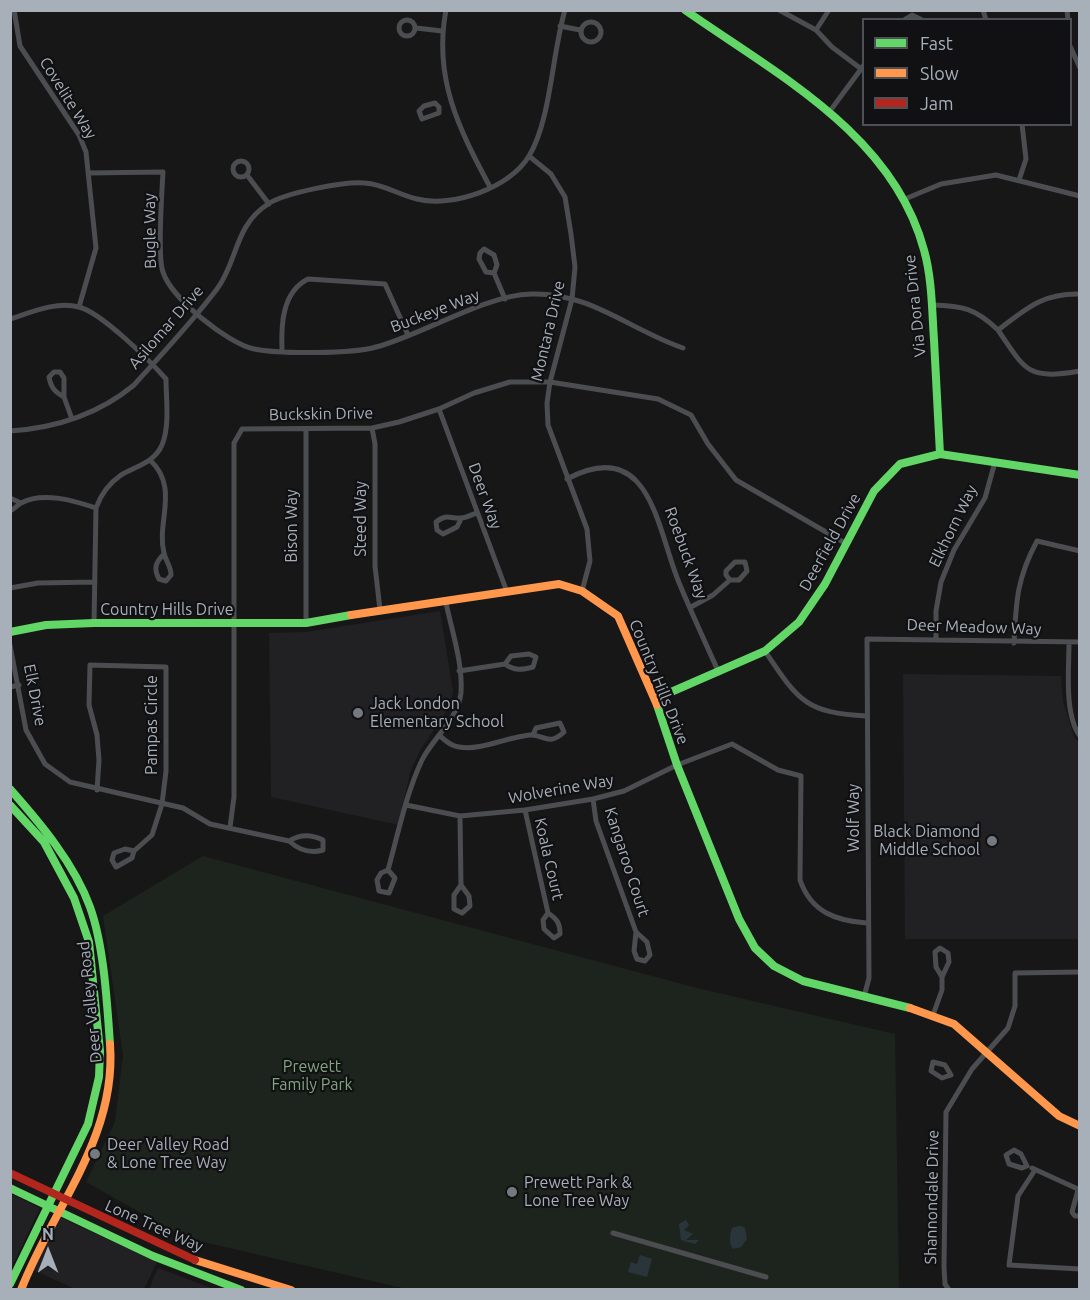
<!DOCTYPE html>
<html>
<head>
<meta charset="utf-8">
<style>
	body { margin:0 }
	#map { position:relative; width:1090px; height:1300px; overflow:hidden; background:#171717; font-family:Ubuntu,sans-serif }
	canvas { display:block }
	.frame { position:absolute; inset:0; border:12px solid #a7afb9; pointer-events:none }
	.legend { position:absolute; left:862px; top:18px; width:210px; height:108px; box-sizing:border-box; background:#111113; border:2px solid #4d5055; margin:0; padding:8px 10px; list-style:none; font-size:18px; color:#a7afb9 }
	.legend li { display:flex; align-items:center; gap:12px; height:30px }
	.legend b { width:30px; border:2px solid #4d5055 }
	.north { position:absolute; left:18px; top:1222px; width:60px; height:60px; -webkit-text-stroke:4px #111113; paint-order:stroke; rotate:0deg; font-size:16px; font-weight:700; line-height:24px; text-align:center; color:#a7afb9 }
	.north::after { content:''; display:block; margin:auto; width:21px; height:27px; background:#a7afb9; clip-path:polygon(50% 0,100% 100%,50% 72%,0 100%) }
</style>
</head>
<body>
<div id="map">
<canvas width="1090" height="1300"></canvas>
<div class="frame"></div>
<ul class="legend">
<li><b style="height:8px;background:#63d668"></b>Fast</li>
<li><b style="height:8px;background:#ff974d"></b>Slow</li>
<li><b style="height:8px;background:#b3261e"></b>Jam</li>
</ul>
<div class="north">N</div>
</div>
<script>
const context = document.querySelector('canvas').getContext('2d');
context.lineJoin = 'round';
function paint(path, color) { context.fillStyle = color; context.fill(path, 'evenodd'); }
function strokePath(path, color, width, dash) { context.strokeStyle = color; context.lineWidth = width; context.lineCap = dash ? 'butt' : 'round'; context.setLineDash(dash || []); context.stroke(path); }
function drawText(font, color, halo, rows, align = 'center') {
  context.font = font + ' Ubuntu,sans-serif'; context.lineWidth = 4.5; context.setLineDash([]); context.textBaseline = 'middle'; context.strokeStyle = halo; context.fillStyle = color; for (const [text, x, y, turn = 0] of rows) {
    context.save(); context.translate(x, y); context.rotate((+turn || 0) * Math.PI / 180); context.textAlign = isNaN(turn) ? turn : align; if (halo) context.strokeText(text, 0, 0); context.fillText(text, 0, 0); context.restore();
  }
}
const built = new Path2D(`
	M440 611 453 691 450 706 421 749 410 772 399 825 271 797 269 633 306 632Z
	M903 674 1061 676 1063 701 1074 737 1079 743V939H905Z
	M11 1194 40 1208 11 1269Z
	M59 1217 157 1262 144 1289H75L31 1269Z
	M158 1268 214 1289H149Z`);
const green = new Path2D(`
	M203 856 697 988 895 1034 899 1289H407L186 1238 86 1182 115 1122 123 1055 103 916Z`);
const water = new Path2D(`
	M686 1220 689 1225 684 1230 693 1234 686 1240H699L695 1244 681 1240 679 1224Z
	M741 1226 745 1228 747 1239 741 1247 733 1249C729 1245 729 1232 733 1227Z
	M640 1255 652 1259 647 1277 628 1272 631 1262 637 1264Z`);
const street = new Path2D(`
	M14 10 20 46 79 135 86 152 96 248 79 307
	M446 10C433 78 459 129 490 187
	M779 10 816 30 832 47 860 68
	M983 10 986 20
	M1067 10 1068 20
	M399 28a8 8 0 1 1 16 0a8 8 0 1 1-16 0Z
	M904 20 912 15 922 20
	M581 32a10 10 0 1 1 20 0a10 10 0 1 1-20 0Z
	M560 26 580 30
	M416 28 442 31
	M816 30 829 10
	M1070 46 1080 68
	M435 103 439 107V113L422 119 419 111 424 106Z
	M830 111 864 65
	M529 156 551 174 565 197 571 234 575 267 572 299 550 382 547 403 548 425 587 529 590 561 582 591
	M233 169a8 8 0 1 1 16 0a8 8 0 1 1-16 0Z
	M88 173 163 172C162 193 157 256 163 272 171 298 227 343 254 349 278 354 353 354 376 347 422 335 485 295 531 294 590 292 630 330 683 348
	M247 175 269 204
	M1019 180 1026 159 1022 124
	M905 199 941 184 996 175 1080 196
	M494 273 486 272 479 259 480 253 484 249 494 255 497 265 494 273 505 299
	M1080 294C1042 293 1026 309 998 330 1026 371 1027 380 1080 371
	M932 305C963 306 975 308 998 330
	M10 319C32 312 56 301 79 307 102 313 150 361 166 379 166 399 170 426 162 445 154 463 136 466 121 475 108 484 101 494 96 508L94 623
	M282 350C281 325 282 292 308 279L385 284 408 335
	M64 397C55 392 51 388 49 377L54 372H60L64 378V397L72 419
	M439 409 507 592
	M372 428 375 444V566L380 610
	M10 431C55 428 99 414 134 385 162 354 192 322 217 289 238 261 234 226 268 204 284 193 345 181 365 183 383 184 399 195 417 199 452 208 510 188 529 156 551 120 552 53 565 10
	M150 460C180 488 156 522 164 553 166 562 171 566 171 575L166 581 159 579C153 568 156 562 164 554
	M567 479C652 434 657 532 680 585 692 614 706 644 719 673
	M10 498 21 503
	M10 511C15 509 17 505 21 503 43 491 75 501 96 508
	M461 519 457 527 443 534 437 530 436 522C447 513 450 519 461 518 466 518 473 514 477 513
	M10 588 38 583 95 582
	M691 607 713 595 730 580H739L747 571 745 562H735L726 571V575L730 580
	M306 623V429
	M936 638V611L941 582 954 550 985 498 995 462
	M1014 643C1016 601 1017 578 1037 541L1080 551
	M1069 643C1069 668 1064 715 1080 736
	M10 645 26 730 45 764 70 782 183 808 210 824 289 841C299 850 310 854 323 850V840C311 834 300 834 289 841
	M765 651C798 700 805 713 867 716
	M459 671 505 664C514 671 522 670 533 667L536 657 529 654 511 656 505 664
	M10 687 19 685
	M439 735C445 740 450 746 459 747 481 751 507 737 530 735 544 734 548 747 564 732L560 723 536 728 533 735
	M97 790 99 760 97 735 89 705 90 665 166 667V771L162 804 152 835 134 851 132 858 116 867 112 860 114 853 125 849 134 851
	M593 799 596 821 636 932 634 951 637 959 645 961 650 955 647 942 636 932
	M406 805 460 816 525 810 593 799 624 791 677 765 732 744 778 770 801 776 800 880C811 912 836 921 867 923
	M525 810 548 913 543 920 544 929 554 938 560 934C560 923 557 919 548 913
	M460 816 461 885 454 895V909L462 913 470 906 469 896 461 885
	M230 827 234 797V443L242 429 372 428 399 422 439 409 474 393 510 382H550L658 399 691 415 708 444 736 480 845 543
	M388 870 395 878 389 893 379 891 377 880 381 873 388 870C398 834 406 794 422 760 433 738 458 719 461 693 463 664 452 631 446 603
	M864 997 869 978 867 639 1080 642
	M933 1015 942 990V977L949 962 948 953 940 948 935 952 936 967 942 977
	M933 1062 945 1065 951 1075 942 1078 931 1071Z
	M1014 1150 1021 1154 1027 1166 1022 1168 1009 1164 1006 1155Z
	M1032 1168 1080 1190
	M1035 1170 1018 1196 1009 1265 1080 1269
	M1078 1190 1072 1212 1075 1216H1080
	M613 1233 766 1277
	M949 1290 945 1284 944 1267 946 1112 972 1069 1008 1028 1015 1006V973L1080 972`);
const fast = new Path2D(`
	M685 10C776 74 893 134 924 250 932 278 932 311 934 340 936 378 938 416 940 454
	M10 632 46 625 94 623H306L351 615
	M655 699 765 651 799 622 825 584 874 491 900 464 940 454 1080 475
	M657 705 677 765 739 919 755 948 774 966 803 981 910 1008
	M10 789C40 823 74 863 90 907 104 946 107 1002 110 1044
	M10 805 44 842 74 898 89 942 100 1051 99 1077 88 1124 10 1284
	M10 1188 153 1256 241 1290`);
const slow = new Path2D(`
	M351 615 559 584 582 591 618 616 657 705
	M910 1008 954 1024 1059 1116 1080 1126
	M195 1260 291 1290
	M21 1290C53 1207 117 1138 110 1044`);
const jam = new Path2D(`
	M10 1173 195 1260`);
const markers = [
	[358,713,6,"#757a80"],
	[992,841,6,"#757a80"],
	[95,1154,6,"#757a80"],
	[512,1192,6,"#757a80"]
];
const streetNames = [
	["Covelite Way",68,98,58],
	["Bugle Way",150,231,-91],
	["Via Dora Drive",915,306,-96],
	["Buckeye Way",435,311,-21],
	["Asilomar Drive",166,327,-49],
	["Montara Drive",548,331,-77],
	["Buckskin Drive",321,414,-1],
	["Deer Way",485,496,70],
	["Steed Way",361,519,-90],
	["Bison Way",292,526,-90],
	["Elkhorn Way",953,526,-64],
	["Deerfield Drive",830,542,-61],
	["Roebuck Way",686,553,70],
	["Country Hills Drive",167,610],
	["Deer Meadow Way",974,627,2],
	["Country Hills Drive",659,682,68],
	["Elk Drive",35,695,79],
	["Pampas Circle",152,725,-90],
	["Wolverine Way",561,789,-10],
	["Wolf Way",854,818,-90],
	["Koala Court",549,859,77],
	["Kangaroo Court",627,862,72],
	["Deer Valley Road",90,1002,-96],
	["Shannondale Drive",932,1197,-89],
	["Lone Tree Way",154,1226,24]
];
const poiNames = [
	["Jack London",370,704],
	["Elementary School",370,722],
	["Black Diamond",980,832,"right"],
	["Middle School",980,850,"right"],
	["Deer Valley Road",107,1145],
	["& Lone Tree Way",107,1163],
	["Prewett Park &",524,1183],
	["Lone Tree Way",524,1201]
];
const parkNames = [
	["Prewett",312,1067],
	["Family Park",312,1085]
];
paint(built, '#212123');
paint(green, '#1d241d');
paint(water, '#29353a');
strokePath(street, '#4b4d50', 5);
strokePath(fast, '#63d668', 8);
strokePath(slow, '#ff974d', 8);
strokePath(jam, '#b3261e', 8);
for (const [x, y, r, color] of markers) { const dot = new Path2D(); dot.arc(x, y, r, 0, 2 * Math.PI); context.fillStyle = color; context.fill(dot); strokePath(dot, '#111113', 2); }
drawText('16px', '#a7afb9', '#111113', streetNames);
drawText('16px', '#a7afb9', '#111113', poiNames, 'left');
drawText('16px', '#81a57d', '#111113', parkNames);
</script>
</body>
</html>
